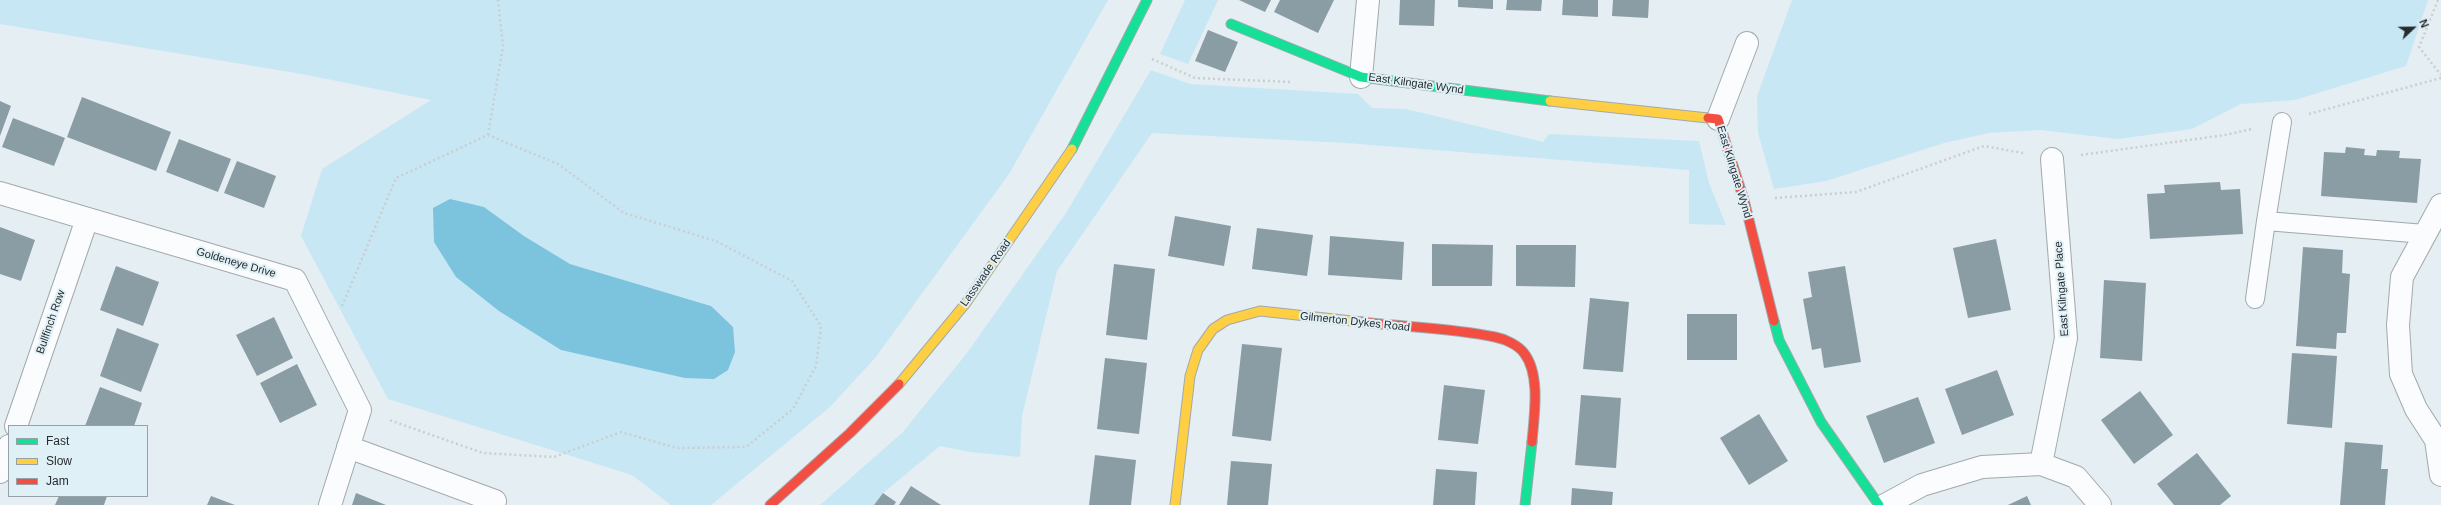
<!DOCTYPE html>
<html>
<head>
<meta charset="utf-8">
<style>
	body { margin:0 }
	#map { position:relative; width:2441px; height:505px; overflow:hidden; background:#e5eef2; font-family:Helvetica,sans-serif }
	canvas { display:block }
	.legend { position:absolute; left:8px; top:425px; width:140px; height:72px; box-sizing:border-box; background:#e0f0f7; border:1px solid #96a2a7; margin:0; padding:5px 7px; list-style:none; font-size:12px; color:#262c2e }
	.legend li { display:flex; align-items:center; gap:8px; height:20px }
	.legend b { width:20px; border:1px solid #96a2a7 }
	.north { position:absolute; left:2393px; top:8px; width:40px; height:40px; -webkit-text-stroke:3px #e0f0f7; paint-order:stroke; rotate:68deg; font-size:11px; font-weight:700; line-height:16px; text-align:center; color:#262c2e }
	.north::after { content:''; display:block; margin:auto; width:14px; height:18px; background:#262c2e; clip-path:polygon(50% 0,100% 100%,50% 72%,0 100%) }
</style>
</head>
<body>
<div id="map">
<canvas width="2441" height="505"></canvas>
<ul class="legend">
<li><b style="height:5px;background:#16e098"></b>Fast</li>
<li><b style="height:5px;background:#ffcf43"></b>Slow</li>
<li><b style="height:5px;background:#f24e42"></b>Jam</li>
</ul>
<div class="north">N</div>
</div>
<script>
const context = document.querySelector('canvas').getContext('2d');
context.lineJoin = 'round';
function paint(path, color) { context.fillStyle = color; context.fill(path, 'evenodd'); }
function strokePath(path, color, width, dash) { context.strokeStyle = color; context.lineWidth = width; context.lineCap = dash ? 'butt' : 'round'; context.setLineDash(dash || []); context.stroke(path); }
function drawText(font, color, halo, rows, align = 'center') {
  context.font = font + ' Helvetica,sans-serif'; context.lineWidth = 4; context.setLineDash([]); context.textBaseline = 'middle'; context.strokeStyle = halo; context.fillStyle = color; for (const [text, x, y, turn = 0] of rows) {
    context.save(); context.translate(x, y); context.rotate((+turn || 0) * Math.PI / 180); context.textAlign = isNaN(turn) ? turn : align; if (halo) context.strokeText(text, 0, 0); context.fillText(text, 0, 0); context.restore();
  }
}
const green = new Path2D(`
	M0 0H1108L1009 174 875 358 830 407 711 505H671L632 475 388 399 301 236 322 169 431 100 302 74 0 24ZM484 207 524 236 570 264 711 306 561 350Z
	M1185 0H1218L1188 64 1160 54Z
	M1792 0H2428L2406 66 2295 100 2241 104 2192 129 2118 139 2040 130 1989 133 1944 143 1826 181 1774 189 1758 133 1757 96Z
	M1151 70 1190 84 1358 94 1372 108 1406 109 1543 142 1549 134 1699 141 1709 183 1726 225 1689 224V170L1346 143 1152 133 1057 271 1022 416 1020 457 970 452 940 446 883 493 874 505H820L902 433 967 353 1066 213Z`);
const water = new Path2D(`
	M450 199 484 207 524 236 570 264 711 306 733 327 735 352 728 370 714 379 685 378 561 350 499 311 456 277 434 242 433 208Z`);
const building = new Path2D(`
	M1239 0H1271L1265 12Z
	M1280 0H1334L1318 33 1274 12Z
	M1400 0H1435L1434 26 1399 25Z
	M1458 0H1493V9L1458 7Z
	M1507 0H1542L1541 11 1506 10Z
	M1563 0H1598V17L1562 15Z
	M1613 0H1649L1648 18 1612 16Z
	M1208 30 1238 42 1225 72 1195 61Z
	M82 97 171 132 156 171 67 137Z
	M0 101 11 106 0 136Z
	M13 118 65 138 54 166 2 147Z
	M179 139 231 159 218 192 166 172Z
	M2346 147 2365 149 2364 155 2376 156 2377 150 2400 151 2399 158 2421 159 2417 203 2321 196 2324 152 2345 153Z
	M237 161 276 176 264 208 224 193Z
	M2220 182 2221 190 2240 189 2243 234 2150 239 2147 194 2165 193 2164 185Z
	M1175 216 1231 226 1224 266 1168 256Z
	M0 227 35 240 21 281 0 274Z
	M1257 228 1313 235 1307 276 1252 269Z
	M1330 236 1404 242 1402 280 1328 275Z
	M1996 239 2011 310 1968 318 1953 248Z
	M1432 244 1493 245 1492 286H1432Z
	M1516 245H1576L1575 287 1516 286Z
	M2303 247 2343 250 2342 273 2350 274 2346 333H2337L2336 349 2296 346Z
	M1114 264 1155 269 1147 340 1106 335Z
	M116 266 159 282 143 326 100 310Z
	M1845 266 1861 362 1824 368 1821 348 1812 350 1803 299 1812 297 1808 272Z
	M2104 280 2146 283 2142 361 2100 358Z
	M1590 298 1629 302 1623 372 1583 369Z
	M1687 314H1737V360H1687Z
	M274 317 293 358 257 376 236 335Z
	M117 328 159 344 141 392 100 376Z
	M1242 344 1282 348 1271 441 1232 436Z
	M2292 353 2337 356 2332 428 2287 424Z
	M1105 358 1147 363 1139 434 1097 429Z
	M297 364 317 405 280 423 260 383Z
	M1997 370 2014 415 1962 435 1945 389Z
	M1444 385 1485 390 1478 444 1438 440Z
	M100 387 142 403 134 426H85Z
	M2140 391 2173 435 2134 464 2101 420Z
	M1581 395 1621 398 1616 468 1575 465Z
	M1918 397 1935 443 1884 463 1866 416Z
	M1759 414 1788 461 1749 485 1720 438Z
	M2345 442 2383 445 2381 469H2388L2385 505H2340Z
	M2197 453 2231 496 2220 505H2174L2157 484Z
	M1095 455 1136 460 1131 505H1089Z
	M1231 461 1272 464 1268 505H1227Z
	M1436 469 1477 472 1475 505H1433Z
	M911 486 941 505H899Z
	M1572 488 1613 492 1612 505H1571Z
	M356 493 386 505H352Z
	M883 493 896 502 894 505H874Z
	M59 496H107L104 505H55Z
	M211 496 235 505H207Z
	M2027 496 2031 505H2008Z`);
const path = new Path2D(`
	M2438 0 2419 47 2441 75
	M1152 59 1195 78 1291 82
	M2309 114 2441 78
	M488 135 503 46 498 0
	M2081 155 2225 135 2252 129
	M1775 198 1856 192 1984 146 2023 153
	M342 306 396 178 488 135 558 164 624 213 716 241 792 281 821 326 816 366 793 409 746 447 677 448 621 432 554 457 483 453 389 420`);
const lane = new Path2D(`
	M2266 221 2282 122
	M2255 299 2266 221 2425 234`);
const street = new Path2D(`
	M1361 77 1368 0
	M1718 119 1747 43
	M0 193 295 280 360 410 330 505
	M2441 205 2402 277 2398 325 2401 374 2416 409 2436 440 2441 475
	M16 426 87 219
	M348 447 495 501
	M2041 464 2066 338 2052 159
	M0 472 9 446
	M1885 505 1922 485 1982 467 2041 464 2076 477 2100 505`);
const fast = new Path2D(`
	M1231 24 1361 77 1550 101
	M1072 149 1147 0
	M1774 321 1779 340 1821 422 1879 505
	M1525 505 1532 442`);
const slow = new Path2D(`
	M1550 101 1708 118
	M899 384 966 303 1072 149
	M1175 505 1190 376 1198 350 1213 329 1227 320 1260 311 1362 322`);
const jam = new Path2D(`
	M1708 118 1718 119 1744 200 1774 321
	M1362 322C1405 327 1453 328 1495 337 1505 339 1518 345 1524 353 1541 375 1534 416 1532 442
	M770 505 850 433 899 384`);
const streetNames = [
	["East Kilngate Wynd",1416,84,8],
	["East Kilngate Wynd",1734,172,73],
	["Goldeneye Drive",236,263,16],
	["Lasswade Road",986,273,-55],
	["East Kilngate Place",2062,289,-94],
	["Bullfinch Row",51,322,-71],
	["Gilmerton Dykes Road",1355,322,6]
];
paint(green, '#c8e7f4');
paint(water, '#7cc3dd');
paint(building, '#8a9da4');
strokePath(lane, '#a2a9ac', 20);
strokePath(street, '#a2a9ac', 24);
strokePath(fast, '#a2a9ac', 11);
strokePath(slow, '#a2a9ac', 11);
strokePath(jam, '#a2a9ac', 11);
strokePath(path, '#caced0', 2.5, [2, 3]);
strokePath(lane, '#fbfcfd', 18);
strokePath(street, '#fbfcfd', 22);
strokePath(fast, '#16e098', 9);
strokePath(slow, '#ffcf43', 9);
strokePath(jam, '#f24e42', 9);
drawText('11px', '#262c2e', '#e0f0f7', streetNames);
</script>
</body>
</html>
